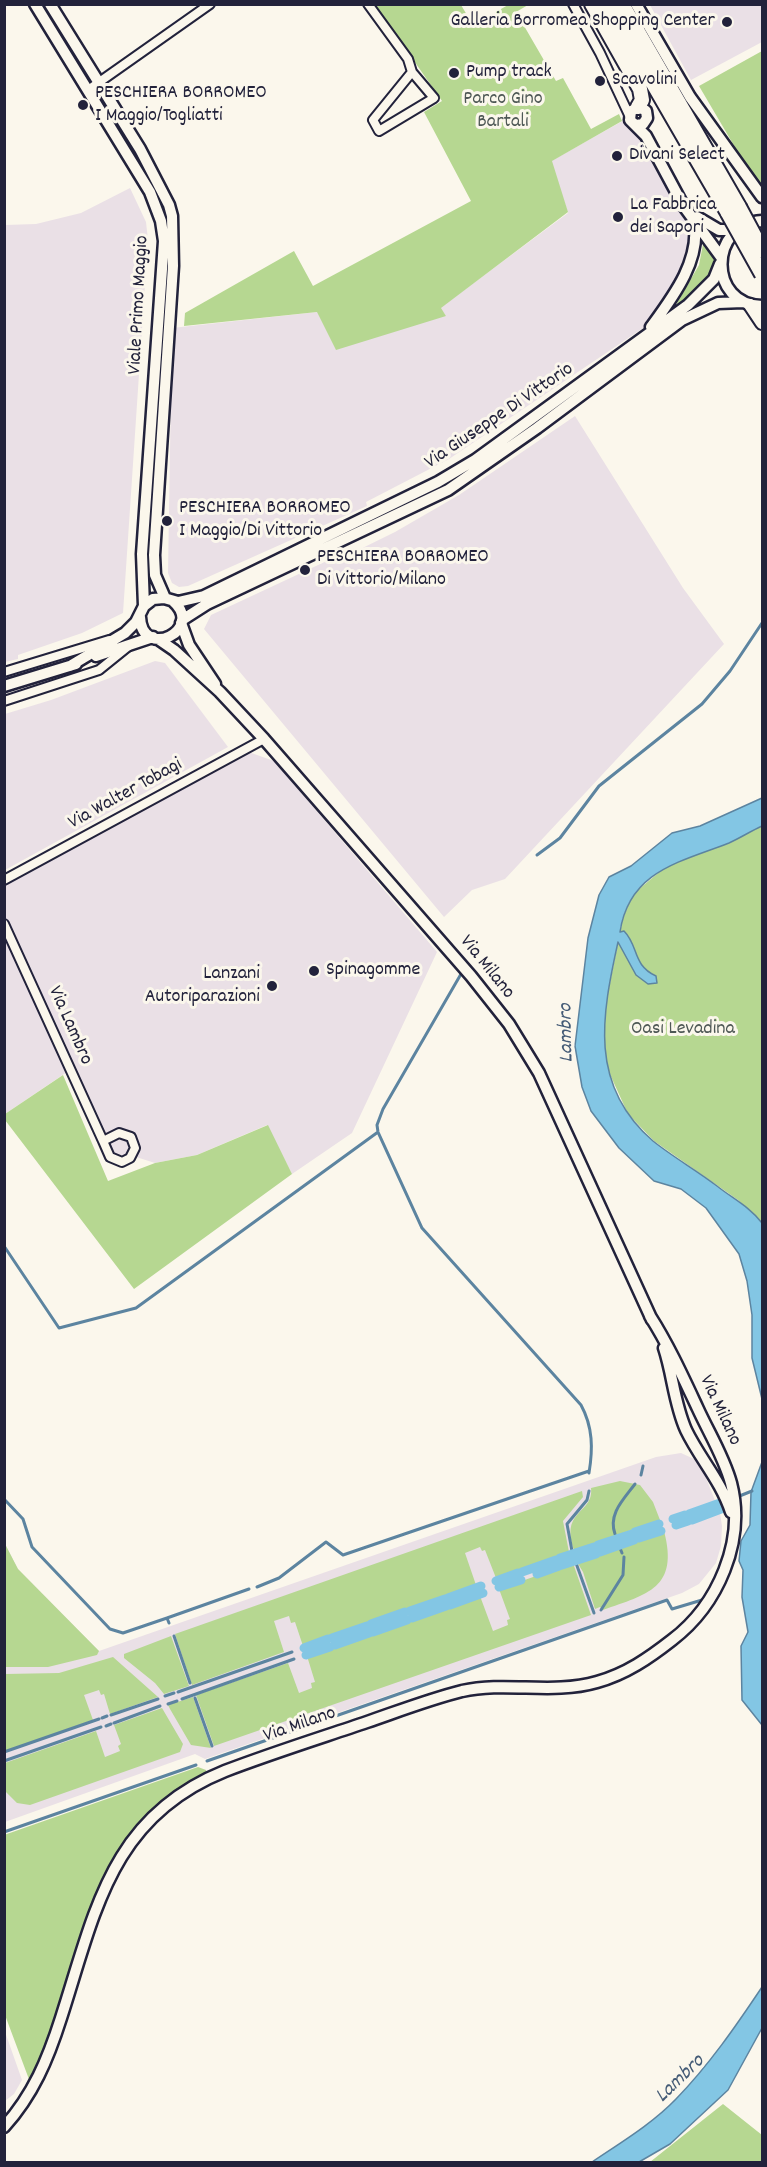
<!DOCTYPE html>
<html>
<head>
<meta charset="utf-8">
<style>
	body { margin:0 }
	#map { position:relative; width:767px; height:2167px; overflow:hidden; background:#fbf7ec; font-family:Dekko,sans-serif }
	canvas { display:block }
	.frame { position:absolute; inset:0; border:6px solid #22223b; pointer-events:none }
</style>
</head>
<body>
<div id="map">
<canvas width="767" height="2167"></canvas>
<div class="frame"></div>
</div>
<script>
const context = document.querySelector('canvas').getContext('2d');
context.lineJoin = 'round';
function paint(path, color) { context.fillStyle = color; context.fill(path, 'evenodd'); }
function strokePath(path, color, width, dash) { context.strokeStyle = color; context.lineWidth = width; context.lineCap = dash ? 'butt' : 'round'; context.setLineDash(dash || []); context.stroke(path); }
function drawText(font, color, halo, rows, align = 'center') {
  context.font = font + ' Dekko,sans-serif'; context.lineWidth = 6; context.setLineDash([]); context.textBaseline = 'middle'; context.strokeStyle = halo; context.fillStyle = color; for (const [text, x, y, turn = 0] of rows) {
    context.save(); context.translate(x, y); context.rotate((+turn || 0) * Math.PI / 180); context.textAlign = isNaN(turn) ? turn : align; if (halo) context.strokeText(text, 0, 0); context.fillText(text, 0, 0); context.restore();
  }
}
const built = new Path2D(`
	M650 5H762V42L691 80Z
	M628 118 682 208 690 238 687 262 655 320 449 459 366 502 367 506 188 586 179 587 172 583 168 573 172 328 317 312 446 316 440 308 568 213 551 161Z
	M130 188 146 222 148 240 123 613 82 633 18 655V659L5 662V225L36 224 81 213Z
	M575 416 683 588 724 644 505 879 472 890 444 917 204 629 211 615 331 559 334 562 395 532 459 495Z
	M155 661 165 663 228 747 5 870V714L51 700Z
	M243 750 274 761 437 952 352 1133 292 1174 267 1125 197 1155 155 1163 133 1156 115 1160 70 1070 5 1114V880Z
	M681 1453 694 1459 704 1473 720 1513 722 1526 721 1546 716 1563 699 1584 682 1593 205 1759 195 1754 5 1822 4 1542 18 1569 99 1651 656 1457Z
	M4 2029 22 2080 14 2094 5 2101Z`);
const green = new Path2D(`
	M375 5H461L473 25 508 5H528L516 12 556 81 563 78 591 129 619 114 622 121 552 161 568 212 441 308 446 316 336 350 317 312 184 326 185 313 294 251 313 286 471 201 424 112 442 101Z
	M762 51V188L756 183 699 86Z
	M704 239 715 261C707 283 690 296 673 310L699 265Z
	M762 826V1223L738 1200 654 1141 628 1114 608 1070 604 1051 605 1008 623 918 633 894 669 864 730 842Z
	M63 1075 108 1181 155 1163 197 1155 268 1125 292 1174 134 1289 5 1120V1114Z
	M620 1481 640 1485 653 1502 660 1520 574 1550C560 1509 594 1514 591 1488Z
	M582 1491 583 1497 563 1521 569 1552 496 1578 485 1550 482 1551 480 1547 465 1553 476 1585 303 1646 295 1622 291 1623 289 1616 274 1621 284 1652 192 1685 175 1634Z
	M664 1531C679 1588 648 1594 603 1610L600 1607 595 1609 583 1572 577 1562Z
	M4 1542 18 1569 99 1651 97 1655 48 1667H5Z
	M573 1563 591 1615 214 1746 196 1695 288 1663 299 1693 312 1688 311 1683 315 1682 307 1656 480 1596 493 1631 508 1625 507 1620 510 1619 499 1589Z
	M171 1636 189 1686 164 1694 155 1683 124 1658V1654Z
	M113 1657 158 1697 110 1714 104 1694 101 1695 99 1690 84 1695 93 1720 5 1751V1674L59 1673Z
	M193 1697 211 1748 191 1745 170 1709 168 1705Z
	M162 1708 183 1744 180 1752 30 1805 17 1803 5 1791V1763L96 1731 105 1757 120 1751 118 1746 121 1744 114 1725Z
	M198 1767 206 1770V1776L140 1824 86 1933 37 2073 30 2082 5 2015 4 1835Z
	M723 2104 762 2135V2162H650Z`);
const water = new Path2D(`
	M762 798V826C751 831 740 838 729 843 680 862 629 871 620 932L624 931C639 946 632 965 656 976L657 983 648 984 636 975 618 942C602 1015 588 1085 653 1141 673 1157 696 1170 717 1186 732 1198 750 1207 762 1223V1399L752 1358V1315L747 1281 739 1254 706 1208 681 1189 654 1181 619 1148 591 1111 582 1087 575 1046 588 938 599 895 609 877 631 866 672 833 700 826Z
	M762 1462V1725L742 1700 741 1646 748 1632 742 1597 743 1570 739 1561 741 1541 750 1525 751 1492Z
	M762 1987V2028L728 2090 670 2144 639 2162H592C620 2143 652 2124 676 2099 709 2065 736 2026 762 1987Z`);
const stream = new Path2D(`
	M537 855 560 838 599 786 702 704 730 671 762 623
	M461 974 383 1109 377 1125 378 1132 422 1228 581 1405C593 1427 593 1449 589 1473
	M4 1246 59 1328 136 1308 378 1132
	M641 1475 643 1466
	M737 1497 752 1491
	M4 1499 23 1519 32 1547 110 1629 123 1633 167 1618
	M615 1534C608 1514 623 1500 635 1484
	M620 1548 622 1553
	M572 1551 567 1524 587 1500 589 1491
	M576 1563 594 1613
	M257 1587 279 1578 326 1542 343 1555 589 1471
	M601 1610 623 1575 624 1557
	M169 1623 167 1618 249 1589
	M174 1636 190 1683
	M178 1692 292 1652
	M165 1696 174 1693
	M195 1698 212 1746
	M182 1699 294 1659
	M168 1704 177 1701
	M111 1715 158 1699
	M102 1718 107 1716
	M114 1723 160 1706
	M106 1726 111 1724
	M4 1752 99 1719
	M4 1761 101 1727
	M207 1761 667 1600 672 1609 702 1600
	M4 1832 196 1765`);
const canal = new Path2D(`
	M689 1514 720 1503
	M673 1519 685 1515
	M692 1520 721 1509
	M676 1525 688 1521
	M635 1532 659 1524
	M639 1538 661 1531
	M598 1545 632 1534
	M600 1552 634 1540
	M560 1558 594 1547
	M562 1565 596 1554
	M522 1572 556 1560
	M537 1574 559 1566
	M496 1581 518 1573
	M499 1587 521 1580
	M448 1598 481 1586
	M450 1605 483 1593
	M410 1611 445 1599
	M412 1618 446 1606
	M371 1624 405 1612
	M373 1632 407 1620
	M332 1638 367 1626
	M335 1645 369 1633
	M304 1648 328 1639
	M306 1655 330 1647`);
const street = new Path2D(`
	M368 4 408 59 412 72 434 98 379 131 373 120 412 72
	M573 4 600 53 630 117
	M88 90 210 4
	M4 672 109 640
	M4 701 99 670 130 645
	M4 880 264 739
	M4 924 103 1141
	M119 1133 131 1137 135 1148 130 1158 122 1162 110 1157 103 1141Z`);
const secondary = new Path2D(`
	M35 4 150 192 161 221 164 241 142 554 144 606
	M50 4 140 149 169 205 172 216 173 266 154 555 155 575 165 598
	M636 4 690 97 762 197
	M636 125 643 124 647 118 646 111 640 107 631 111 630 120 646 136 683 205 721 257
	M697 217 719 230H737
	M762 221C708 224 708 305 762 306
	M651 327C673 297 702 259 694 220
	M140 617C142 661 206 630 173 601
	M182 620 207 604 448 490 537 428 682 320 718 303 743 302
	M181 623 189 645 215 684
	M158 639 174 650 220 692 264 739 471 976 509 1024 539 1073 652 1320
	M96 656 153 637
	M70 666 125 633 136 622 144 606 153 599 164 598 178 602 204 596 438 482 475 460 688 305 714 279 720 264
	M4 686 76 664
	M664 1348C673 1375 674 1403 686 1430 700 1459 721 1481 731 1512
	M4 2127C33 2095 48 2059 61 2018 95 1913 110 1817 225 1771 272 1753 320 1738 367 1722 399 1711 430 1699 462 1691 507 1681 552 1695 597 1682 626 1674 649 1658 672 1640 718 1605 746 1541 731 1483 724 1457 709 1433 698 1409 683 1377 669 1346 650 1316`);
const primary = new Path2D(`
	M750 305 762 323`);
const highway = new Path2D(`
	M592 4 640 89 642 100 638 107
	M607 4 728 213
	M622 4 739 207`);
const highwayBridge = new Path2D(`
	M739 207 762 250
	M728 213 762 274`);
const markers = [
	[727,22,6,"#22223b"],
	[454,73,6,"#22223b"],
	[600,81,6,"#22223b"],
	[83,105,6,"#22223b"],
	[617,156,6,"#22223b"],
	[618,217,6,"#22223b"],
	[167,521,6,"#22223b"],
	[305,570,6,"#22223b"],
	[314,971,6,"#22223b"],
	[272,986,6,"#22223b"]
];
const poiNames = [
	["Galleria Borromea Shopping Center",715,22,"right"],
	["Pump track",466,73],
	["Scavolini",612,81],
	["PESCHIERA BORROMEO",95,94],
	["I Maggio/Togliatti",95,117],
	["Divani Select",629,156],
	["La Fabbrica",630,206],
	["dei Sapori",630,229],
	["PESCHIERA BORROMEO",179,509],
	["I Maggio/Di Vittorio",179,532],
	["PESCHIERA BORROMEO",317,558],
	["Di Vittorio/Milano",317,581],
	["Spinagomme",326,971],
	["Lanzani",260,975,"right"],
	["Autoriparazioni",260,998,"right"]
];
const parkNames = [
	["Parco Gino",503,100],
	["Bartali",503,123],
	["Oasi Levadina",683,1030]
];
const streetNames = [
	["Viale Primo Maggio",140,305,-87],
	["Via Giuseppe Di Vittorio",500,417,-34],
	["Via Walter Tobagi",126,795,-29],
	["Via Milano",486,968,51],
	["Via Lambro",69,1026,66],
	["Via Milano",719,1411,65],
	["Via Milano",300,1726,-19]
];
const waterNames = [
	["Lambro",568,1033,-91],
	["Lambro",681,2080,-44]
];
paint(built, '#eae0e6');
paint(green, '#b6d791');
paint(water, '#83c6e4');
strokePath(water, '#5c84a0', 1.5);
strokePath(stream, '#5c84a0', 3);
strokePath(canal, '#83c6e4', 9);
strokePath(street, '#22223b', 12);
strokePath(secondary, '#22223b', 15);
strokePath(primary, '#22223b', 16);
strokePath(highway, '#22223b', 18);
strokePath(street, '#fbf7ec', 8);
strokePath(secondary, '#fbf7ec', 10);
strokePath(primary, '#fbf7ec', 12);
strokePath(highway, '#fbf7ec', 14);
strokePath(highwayBridge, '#22223b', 18, []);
strokePath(highwayBridge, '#fbf7ec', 14);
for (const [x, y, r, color] of markers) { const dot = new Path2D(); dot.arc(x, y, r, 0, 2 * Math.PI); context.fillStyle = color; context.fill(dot); strokePath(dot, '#fbf7ec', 2); }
drawText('20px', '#22223b', '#fbf7ec', poiNames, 'left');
drawText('20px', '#4e5855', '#fbf7ec', parkNames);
drawText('20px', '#22223b', '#fbf7ec', streetNames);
drawText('italic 21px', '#445b76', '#fbf7ec', waterNames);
</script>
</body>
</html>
